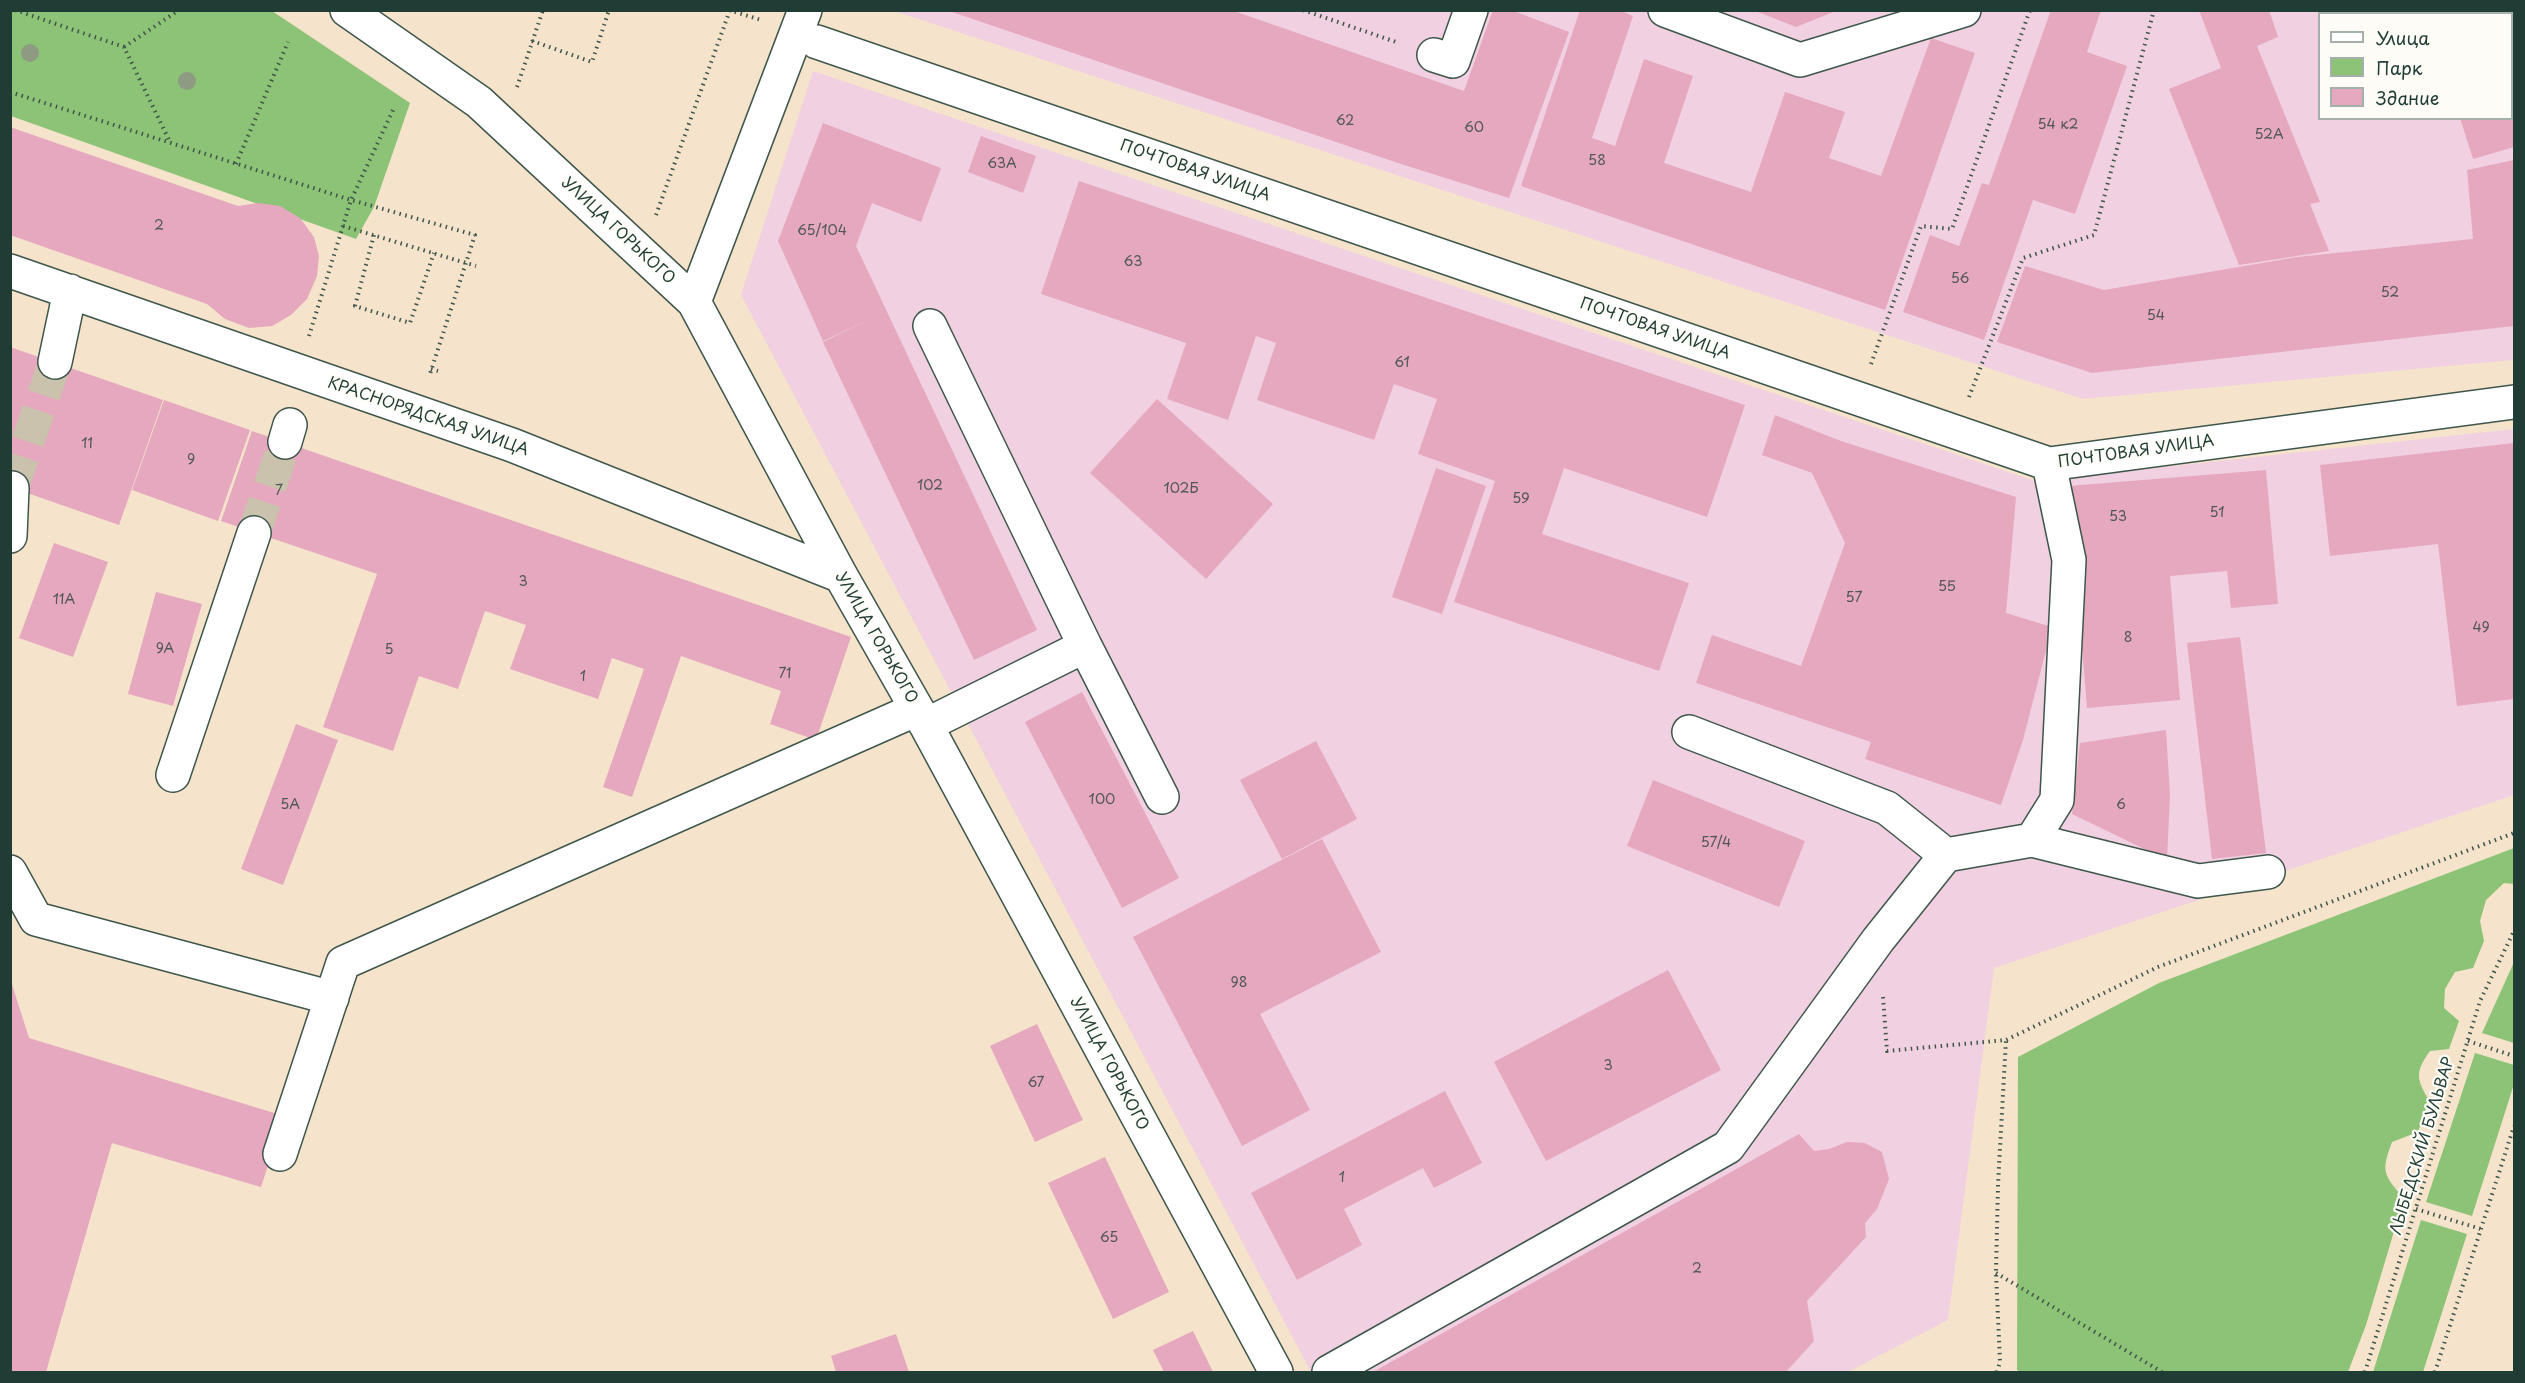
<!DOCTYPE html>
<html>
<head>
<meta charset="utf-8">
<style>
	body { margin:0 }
	#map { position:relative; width:2525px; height:1383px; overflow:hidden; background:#f5e3cb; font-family:"Playpen Sans",sans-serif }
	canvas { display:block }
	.frame { position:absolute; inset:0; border:12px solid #1f3d34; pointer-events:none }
	.legend { position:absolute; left:2318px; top:12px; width:195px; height:108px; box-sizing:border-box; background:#fdfcf7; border:2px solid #a4b0a9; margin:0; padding:8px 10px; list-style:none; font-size:18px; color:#1f3d34 }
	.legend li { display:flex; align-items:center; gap:12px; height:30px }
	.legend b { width:30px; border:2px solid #a4b0a9 }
</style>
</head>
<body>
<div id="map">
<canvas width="2525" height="1383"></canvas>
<div class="frame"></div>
<ul class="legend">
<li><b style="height:8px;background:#fff"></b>Улица</li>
<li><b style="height:16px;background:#8cc376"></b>Парк</li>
<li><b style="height:16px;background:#e6a8bf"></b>Здание</li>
</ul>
</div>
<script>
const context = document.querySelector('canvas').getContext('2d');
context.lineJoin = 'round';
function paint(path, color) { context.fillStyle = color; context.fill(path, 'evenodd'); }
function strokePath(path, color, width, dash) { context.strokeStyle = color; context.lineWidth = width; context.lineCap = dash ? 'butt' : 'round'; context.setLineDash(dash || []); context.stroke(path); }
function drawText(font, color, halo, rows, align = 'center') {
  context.font = font + ' "Playpen Sans",sans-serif'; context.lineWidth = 4.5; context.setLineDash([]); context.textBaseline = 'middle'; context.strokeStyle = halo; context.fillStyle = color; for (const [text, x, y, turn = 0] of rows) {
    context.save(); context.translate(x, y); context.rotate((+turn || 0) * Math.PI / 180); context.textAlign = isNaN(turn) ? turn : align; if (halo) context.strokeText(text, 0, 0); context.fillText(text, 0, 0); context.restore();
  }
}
const built = new Path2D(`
	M894 11H2514V360L2083 399ZM2320 14H2512V118H2320Z
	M813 71 2035 481 2514 429V795L1994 968 1948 1320 1848 1372H1311L741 295Z`);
const green = new Path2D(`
	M11 10 272 11 410 103 374 207 356 239 11 116Z
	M2514 848V884L2504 883 2486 900 2480 921 2484 941 2473 968 2455 972 2445 989 2444 1008 2459 1021 2449 1049 2430 1051C2415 1072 2416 1079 2429 1100L2418 1132 2392 1142C2381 1171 2383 1175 2404 1198L2366 1325 2348 1372H2020L2017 1370 2018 1057 2159 983Z
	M2514 962V1043L2482 1033Z
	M2475 1053 2514 1065V1084L2472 1216 2426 1202Z
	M2421 1220 2467 1234 2423 1372H2373Z`);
const building = new Path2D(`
	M1231 10 1464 91 1493 10H1511L1569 32 1509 198 1401 164 949 11Z
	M1580 10H1619L1633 16 1592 138 1615 146 1644 59 1693 76 1664 163 1751 192 1785 92 1845 112 1829 158 1881 176 1931 38 1975 53 1885 310 1521 186Z
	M1753 10H1836V11L1796 27Z
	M2051 10H2101L2087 52 2127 66 2075 214 2033 200 1984 340 1903 312 1930 235 1959 246 1982 183 1989 185Z
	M2199 10H2269L2278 37 2257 46 2320 202 2310 204 2329 251 2239 265 2169 89 2221 68Z
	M2424 10H2514V17L2512 18V14H2425Z
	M2512 97 2514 105V147L2473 159 2460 118H2512Z
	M823 123 941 168 921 222 872 203 856 246 1037 630 974 660 823 342 868 320 823 341 778 241Z
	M10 127 238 206 258 203 280 206 300 218 314 237 319 256 317 276 307 299 291 315 272 326 249 328 225 319 207 304 10 235Z
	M981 136 1036 156 1023 193 968 172Z
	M2514 160V326L2092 373 1997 342 2025 266 2104 290 2297 257 2473 239 2467 170Z
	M1079 181 1745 405 1707 517 1564 468 1542 534 1689 583 1659 671 1454 602 1495 481 1418 454 1437 399 1394 384 1374 440 1257 400 1276 343 1256 336 1228 420 1167 399 1186 343 1041 294Z
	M10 347 163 400 119 525 10 487Z
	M1157 399 1273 504 1206 579 1090 473Z
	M164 400 250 430 218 521 132 490Z
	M1775 415 1841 441 2016 497 2006 613 2052 627 2023 740 2001 805 1865 759 1871 742 1696 683 1712 635 1801 666 1845 543 1812 473 1762 455Z
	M252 431 851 637 816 740 770 724 781 691 681 656 632 797 603 787 644 669 612 658 598 699 510 669 526 625 485 611 458 689 419 676 393 751 323 727 377 574 221 521Z
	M2514 443V699L2457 706 2438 544 2330 556 2320 465Z
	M1436 468 1486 486 1442 614 1392 597Z
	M2266 470 2278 604 2231 608 2227 571 2170 576 2180 700 2087 708 2069 486Z
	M54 543 108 562 73 657 19 638Z
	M156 592 202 604 173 706 128 694Z
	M2240 637 2266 853 2212 859 2187 643Z
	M1082 692 1179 878 1122 908 1025 722Z
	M296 724 338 740 283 885 241 869Z
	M2166 730 2170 795 2167 860 2072 814 2080 743Z
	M1316 741 1357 819 1282 859 1240 780Z
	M1653 780 1805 841 1779 907 1627 846Z
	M1322 839 1381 952 1260 1014 1310 1110 1242 1146 1133 937Z
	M1668 970 1721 1070 1546 1161 1494 1062Z
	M10 978 29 1038 284 1116 261 1187 112 1143 46 1372H10Z
	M1037 1024 1083 1120 1035 1142 990 1046Z
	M1445 1091 1482 1163 1434 1188 1423 1168 1344 1209 1362 1245 1297 1280 1251 1193Z
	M1799 1134 1814 1151 1829 1149 1847 1142 1865 1143 1882 1152 1889 1179 1877 1209 1865 1223 1866 1237 1807 1301 1814 1341 1786 1372H1373Z
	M1105 1157 1169 1292 1113 1319 1048 1183Z
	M1193 1331 1213 1372H1164L1153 1350Z
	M896 1334 909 1372H836L831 1356Z`);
const minorTunnel = new Path2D(`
	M12 488 55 362
	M254 533 285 442`);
const path = new Path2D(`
	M15 10 124 47 170 142
	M729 10 761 20
	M1303 10 1399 43
	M532 41 592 62 609 10
	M124 47 179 10
	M517 87 543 10
	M10 92 351 200 475 235 429 377
	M236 164 288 42
	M656 215 730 10
	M343 226 476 266
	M374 235 355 306 410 323 434 253
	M309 336 351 200 394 108
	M1871 364 1921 226 1952 229 2030 10
	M431 369 438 371
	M1969 397 2023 258 2094 235 2154 10
	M1883 997 1887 1051 2006 1040 2158 967 2514 833
	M2468 1041 2514 1056
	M2416 1209 2481 1229
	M1996 1273 2162 1372
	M1997 1372 2000 1362 1996 1272 1998 1185 2006 1040
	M2365 1372 2480 1001 2514 931
	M2435 1372 2514 1126`);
const minor = new Path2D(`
	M347 10 479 102 694 302 841 576 926 725 1276 1372
	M1665 10 1800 60 1964 10
	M817 42 2049 464 2514 402
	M1434 55 1453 61 1471 10
	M10 271 512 445 841 576
	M694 302 805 10
	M55 362 70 291
	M285 442 290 425
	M10 536 12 488
	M1085 646 1162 797
	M926 725 1085 646 930 326
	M1689 732 1887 808 1946 855
	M173 775 254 533
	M2032 840 2198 881 2268 872
	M10 872 36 919 332 998
	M280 1154 343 963 917 709
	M1329 1372 1728 1147 1878 940 1946 855 2032 840 2057 800 2069 560 2049 464`);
const trees = [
	[30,53],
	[187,81]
];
const numberNames = [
	["62",1345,121],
	["54 к2",2058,125],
	["60",1474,128],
	["52А",2269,135],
	["58",1597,161],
	["63А",1002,164],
	["2",159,226],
	["65/104",822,231],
	["63",1133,262],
	["56",1960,279],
	["52",2390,293],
	["54",2156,316],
	["61",1402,363],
	["11",87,444],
	["9",191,460],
	["102",930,486],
	["102Б",1181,489],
	["7",279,491],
	["59",1521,499],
	["51",2217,513],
	["53",2118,517],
	["3",523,582],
	["55",1947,587],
	["57",1854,598],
	["11А",64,600],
	["49",2481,628],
	["8",2128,638],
	["9А",165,649],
	["5",389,650],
	["71",785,674],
	["1",583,677],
	["100",1102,800],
	["5А",290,805],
	["6",2121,805],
	["57/4",1716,843],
	["98",1239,983],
	["3",1608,1066],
	["67",1036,1083],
	["1",1342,1178],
	["65",1109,1238],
	["2",1697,1269]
];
const streetNames = [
	["ПОЧТОВАЯ УЛИЦА",1195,171,19],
	["УЛИЦА ГОРЬКОГО",618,231,43],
	["ПОЧТОВАЯ УЛИЦА",1655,329,19],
	["КРАСНОРЯДСКАЯ УЛИЦА",428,417,19],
	["ПОЧТОВАЯ УЛИЦА",2136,452,-8],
	["УЛИЦА ГОРЬКОГО",876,638,60],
	["УЛИЦА ГОРЬКОГО",1109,1064,62],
	["ЛЫБЕДСКИЙ БУЛЬВАР",2423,1146,-73]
];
paint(built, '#f1d0e2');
paint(green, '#8cc376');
paint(building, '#e6a8bf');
strokePath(minorTunnel, '#cac2ad', 33, [33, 16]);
strokePath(minor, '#3f564b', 36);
strokePath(path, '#3f564b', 4, [1.5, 4.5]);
strokePath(minor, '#fff', 33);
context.fillStyle = '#8e9a81';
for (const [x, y] of trees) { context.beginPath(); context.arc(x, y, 9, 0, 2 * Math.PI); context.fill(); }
drawText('14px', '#515857', null, numberNames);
drawText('16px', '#1f3d34', '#fdfcf7', streetNames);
</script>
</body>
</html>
